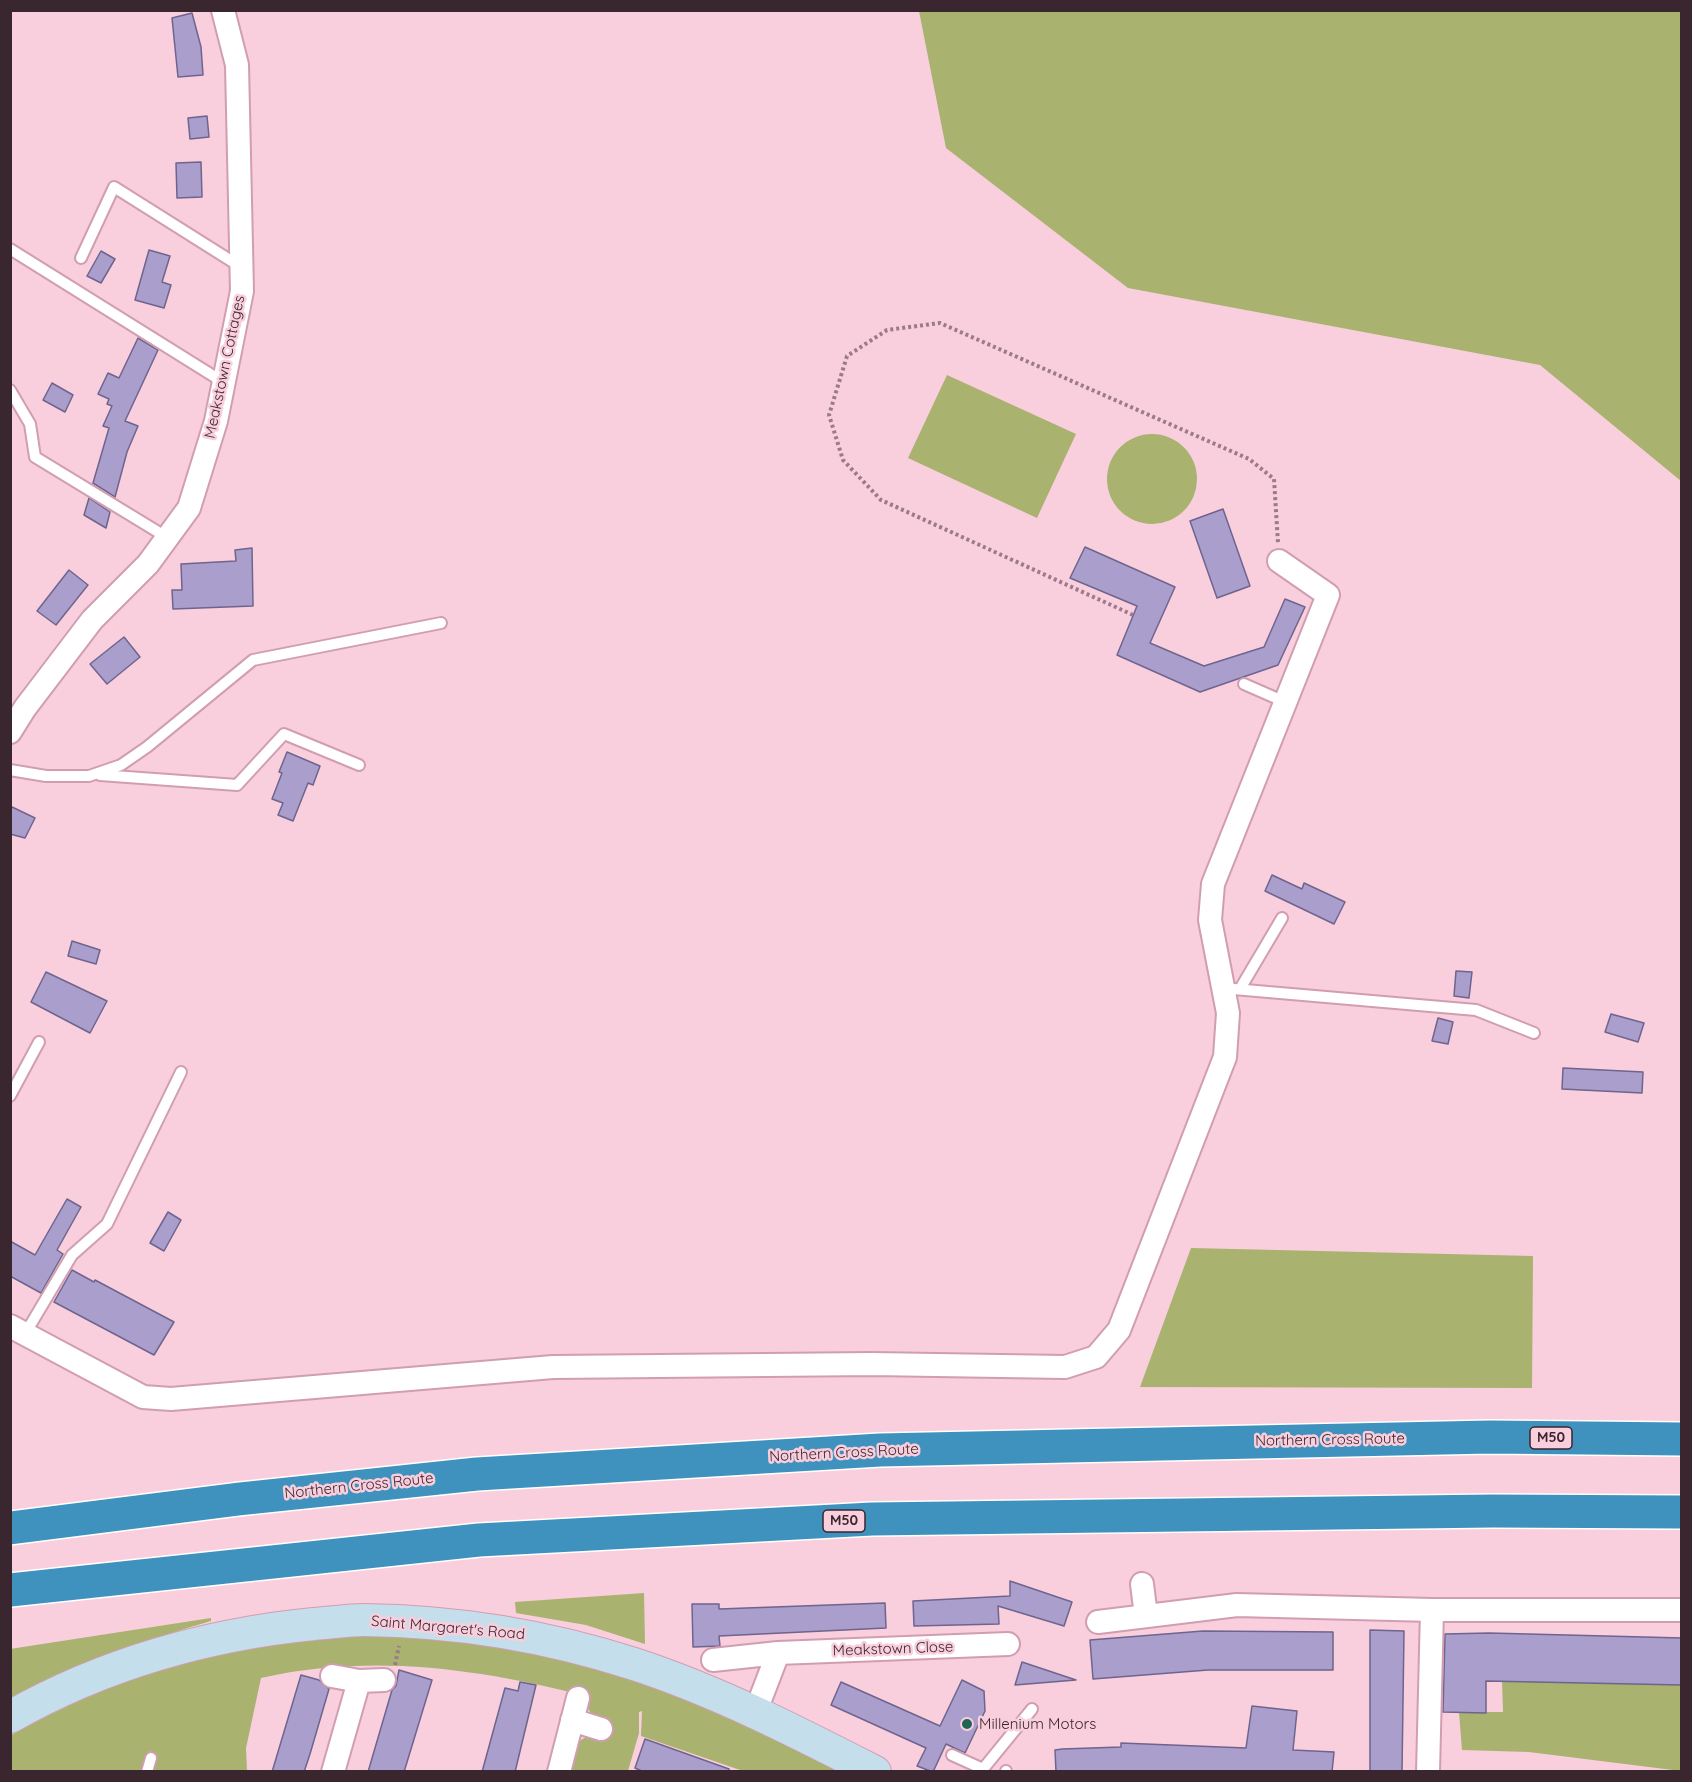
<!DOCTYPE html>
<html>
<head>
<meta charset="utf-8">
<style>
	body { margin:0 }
	#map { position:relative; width:1692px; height:1782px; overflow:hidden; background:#f9cedd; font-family:Quicksand,sans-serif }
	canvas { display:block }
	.frame { position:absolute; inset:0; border:12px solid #3a262e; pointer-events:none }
</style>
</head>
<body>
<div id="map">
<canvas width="1692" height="1782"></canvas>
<div class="frame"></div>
</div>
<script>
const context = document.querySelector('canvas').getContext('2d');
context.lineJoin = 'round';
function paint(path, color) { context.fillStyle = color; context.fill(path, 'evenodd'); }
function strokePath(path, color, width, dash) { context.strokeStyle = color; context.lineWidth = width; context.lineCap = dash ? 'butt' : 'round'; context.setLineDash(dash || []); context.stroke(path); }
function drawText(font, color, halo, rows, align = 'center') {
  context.font = font + ' Quicksand,sans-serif'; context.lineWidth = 5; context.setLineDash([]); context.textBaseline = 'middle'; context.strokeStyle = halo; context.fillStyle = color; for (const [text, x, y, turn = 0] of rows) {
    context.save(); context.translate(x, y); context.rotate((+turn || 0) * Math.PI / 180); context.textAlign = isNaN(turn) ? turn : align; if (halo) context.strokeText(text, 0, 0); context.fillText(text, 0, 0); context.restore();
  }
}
const green = new Path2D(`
	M919 11H1681V481L1540 365 1128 288 946 148Z
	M947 375 1076 434 1037 518 908 458Z
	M1107 479a45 45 0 1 1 90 0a45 45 0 1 1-90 0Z
	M1191 1248 1533 1256 1532 1388 1140 1387Z
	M644 1593 645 1644 586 1625 516 1613 515 1602Z
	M211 1618V1621C161 1636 112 1650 66 1674 48 1684 28 1689 11 1699L10 1649Z
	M396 1634 465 1637 592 1662 712 1708 847 1771H743L641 1736 642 1711 639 1712V1733L628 1771H568C572 1756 573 1740 590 1736L593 1717 588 1708 589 1697C482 1669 371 1653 261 1678L246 1748 247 1771 11 1772V1735C63 1707 117 1682 174 1663 244 1640 322 1636 396 1634Z
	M1502 1681 1681 1685V1771L1529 1752 1462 1750 1459 1712H1503Z`);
const building = new Path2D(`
	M192 13 201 47 203 75 178 77 172 18Z
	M207 116 209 137 190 139 188 118Z
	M201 162 202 197 177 198 176 163Z
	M149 250 170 256 162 282 171 285 164 308 135 300Z
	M101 251 115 259 101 283 87 276Z
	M138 338 158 350 125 421 138 426 127 452 115 497 93 483 109 428 103 426 112 406 107 404 109 399 98 394 108 373 119 378Z
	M52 383 73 395 65 412 43 400Z
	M89 498 110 512 106 528 84 515Z
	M1223 509 1250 586 1217 598 1190 521Z
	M1085 547 1175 587 1150 643 1204 666 1264 647 1285 599 1305 607 1278 665 1200 692 1117 655 1137 606 1070 578Z
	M252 548 253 606 173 609 172 590H182L181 564 236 561 235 550Z
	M69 570 88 585 56 625 37 611Z
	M124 637 140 657 107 684 90 664Z
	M287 752 320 766 313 785 308 783 293 821 278 815 283 803 272 799 282 773 279 772Z
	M10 806 35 818 25 838 10 834Z
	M1272 875 1302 889 1304 883 1345 902 1334 924 1265 891Z
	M72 941 100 950 96 964 68 956Z
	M1456 971 1472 972 1469 998 1454 996Z
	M46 972 107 1001 90 1033 31 1002Z
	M1611 1014 1644 1023 1638 1042 1605 1032Z
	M1438 1018 1453 1022 1448 1044 1432 1041Z
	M1563 1068 1643 1072 1642 1093 1562 1089Z
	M67 1199 81 1207 57 1250 63 1254 41 1293 10 1276V1241L35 1255Z
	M168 1212 181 1220 164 1251 150 1243Z
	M72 1270 94 1282 95 1280 174 1322 154 1355 54 1302Z
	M1010 1581 1072 1602 1064 1626 998 1606 999 1624 914 1626 913 1601 1010 1596Z
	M885 1603 886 1628 719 1636 720 1646 693 1647 692 1604H719V1609Z
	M1370 1630 1404 1631 1402 1772H1370Z
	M1203 1631 1333 1632V1670H1208L1093 1679 1090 1640Z
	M1489 1633 1682 1638V1685L1486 1681V1713L1443 1712 1445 1634Z
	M1022 1662 1076 1680 1015 1685Z
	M399 1670 432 1680 404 1772H368L392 1690 396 1686Z
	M301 1675 319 1680 329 1689 310 1754 304 1772H272Z
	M962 1680 984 1691 985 1711 965 1753 946 1744 933 1772 917 1766 926 1748 831 1705 841 1682 940 1726Z
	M520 1682 536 1685 515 1772H482L505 1688 518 1691Z
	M1252 1706 1297 1711 1293 1750 1334 1752 1332 1772H1056L1055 1750 1062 1749 1121 1747V1743L1246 1748Z
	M645 1739 729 1769V1772H644L635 1768Z`);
const path = new Path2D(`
	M1133 615 881 500 843 460 829 415 847 356 887 330 940 323 1249 459 1274 479 1278 543
	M395 1665 399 1646`);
const service = new Path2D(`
	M10 249 223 382
	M81 258 114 187 241 267
	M10 390 30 424 35 457 168 538
	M1244 684 1285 702
	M10 770 46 776H89L121 765 147 747 253 660 441 623
	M100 775 237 785 284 734 359 765
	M1222 988 1476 1010 1534 1033
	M1240 989 1282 918
	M10 1096 39 1042
	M25 1334 72 1255 107 1224 181 1072
	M952 1755 983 1769 1032 1709
	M147 1772 151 1758
	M1006 1772V1771`);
const minor = new Path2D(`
	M10 732 25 708 92 620 148 564 189 508 216 421 242 291 237 65 223 10
	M10 1326 143 1397 171 1399 553 1367 872 1364 1065 1367 1096 1357 1119 1330 1225 1057 1228 1013 1210 920 1213 884 1328 595 1279 561
	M1142 1584 1146 1616
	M1098 1622 1237 1605 1432 1610H1682
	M713 1660 778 1653 1008 1644
	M332 1676 359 1681 384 1680
	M755 1713 778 1653
	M572 1720 601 1729
	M333 1772 359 1681
	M559 1772 578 1698
	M1428 1772 1432 1610`);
const secondary = new Path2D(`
	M10 1717C103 1664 209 1634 314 1624 330 1623 348 1620 364 1620 456 1621 547 1636 634 1664 717 1691 797 1732 875 1772`);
const motorway = new Path2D(`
	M10 1528 239 1499 477 1474 880 1450 1490 1437 1682 1439
	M10 1590 479 1540 872 1519 1493 1511 1682 1512`);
const markers = [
	[967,1724,6,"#226556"]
];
const shields = [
	[1551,1438,42],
	[844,1521,42]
];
const shieldNames = [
	["M50",1551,1438],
	["M50",844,1521]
];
const streetNames = [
	["Meakstown Cottages",225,367,-78],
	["Northern Cross Route",1330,1440,-1],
	["Northern Cross Route",844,1453,-3],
	["Northern Cross Route",359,1486,-6],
	["Saint Margaret's Road",448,1628,5],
	["Meakstown Close",893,1649,-2]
];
const poiNames = [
	["Millenium Motors",979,1724]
];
paint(green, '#a9b26e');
paint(building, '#aa9fcc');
strokePath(building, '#6e648d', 1.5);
strokePath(service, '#d19eb1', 14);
strokePath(minor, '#d19eb1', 26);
strokePath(secondary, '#d19eb1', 34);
strokePath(motorway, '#fff', 36);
strokePath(path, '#9b7b87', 4, [3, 3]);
strokePath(service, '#fff', 10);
strokePath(minor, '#fff', 22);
strokePath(secondary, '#c5deec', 32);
strokePath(motorway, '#3f92be', 33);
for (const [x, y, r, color] of markers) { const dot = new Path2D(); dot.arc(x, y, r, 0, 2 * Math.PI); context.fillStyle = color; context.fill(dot); strokePath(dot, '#f9cedd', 2); }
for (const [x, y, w] of shields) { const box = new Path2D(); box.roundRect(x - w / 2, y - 11, w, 22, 4.5); context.fillStyle = '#f9cedd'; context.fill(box); strokePath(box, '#3a262e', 1.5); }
drawText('bold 14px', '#3a262e', null, shieldNames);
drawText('15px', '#3a262e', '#f9cedd', streetNames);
drawText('15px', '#3a262e', '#f9cedd', poiNames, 'left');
</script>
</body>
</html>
